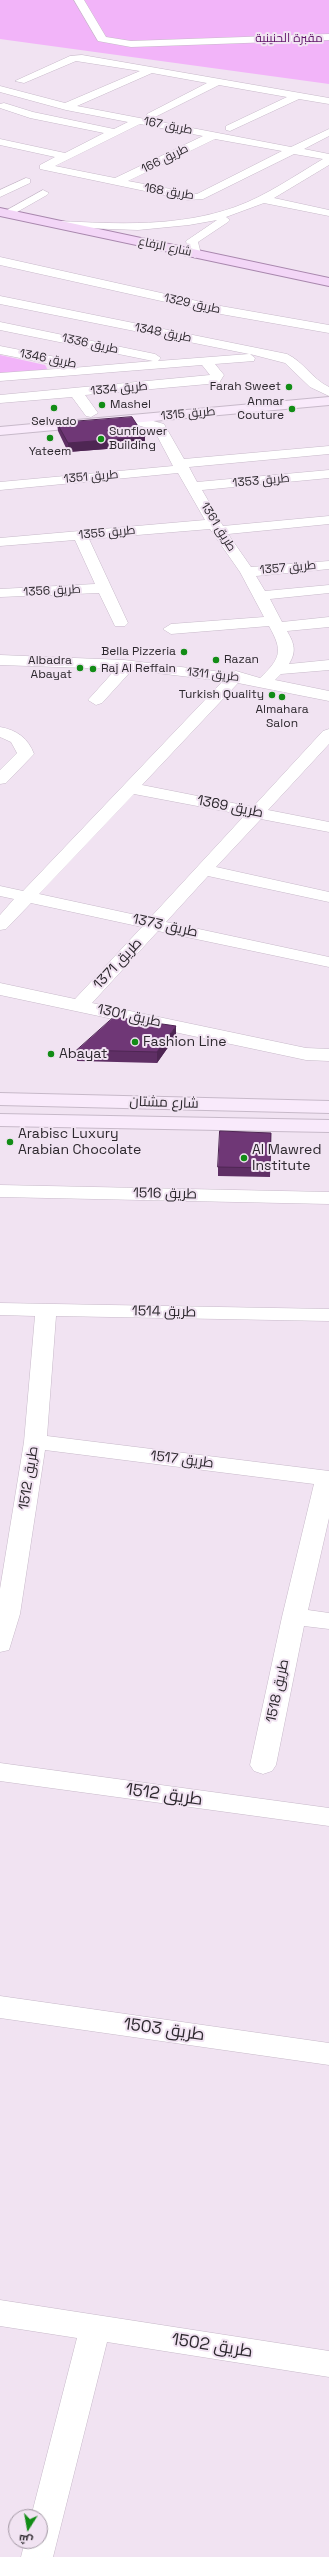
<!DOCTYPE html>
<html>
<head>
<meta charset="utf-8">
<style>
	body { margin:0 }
	#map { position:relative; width:329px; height:2557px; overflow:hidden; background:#f1e3f2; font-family:"Space Grotesk",Cairo,sans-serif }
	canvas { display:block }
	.north { position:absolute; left:8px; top:2509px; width:40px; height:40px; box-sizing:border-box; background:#f1e3f2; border:1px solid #a398a4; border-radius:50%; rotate:191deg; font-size:11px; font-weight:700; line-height:16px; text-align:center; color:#2d282e }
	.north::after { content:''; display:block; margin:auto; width:14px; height:18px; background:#128c16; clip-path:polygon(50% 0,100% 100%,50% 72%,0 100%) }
</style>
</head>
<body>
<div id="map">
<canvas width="329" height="2557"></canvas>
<div class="north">ش</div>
</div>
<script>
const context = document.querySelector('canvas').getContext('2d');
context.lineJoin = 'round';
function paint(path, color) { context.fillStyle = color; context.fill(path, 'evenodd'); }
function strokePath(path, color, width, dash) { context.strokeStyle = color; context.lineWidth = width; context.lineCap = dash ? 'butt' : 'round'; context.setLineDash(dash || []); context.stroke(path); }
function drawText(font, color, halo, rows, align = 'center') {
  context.font = font + ' "Space Grotesk",Cairo,sans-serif'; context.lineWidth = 4; context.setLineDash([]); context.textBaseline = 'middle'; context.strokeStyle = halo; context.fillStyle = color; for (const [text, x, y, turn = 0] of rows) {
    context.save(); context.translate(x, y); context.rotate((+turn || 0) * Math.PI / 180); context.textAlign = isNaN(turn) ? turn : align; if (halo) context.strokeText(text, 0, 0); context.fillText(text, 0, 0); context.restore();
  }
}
const green = new Path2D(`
	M0 0H329V84L0 39Z
	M0 355 45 365 48 370 0 376Z`);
const street = new Path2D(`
	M74 0H84L106 37 131 41 329 34V40L131 47 98 41Z
	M82 55 329 98V104L299 99 230 131 226 130V126L287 97 219 85 151 119 147 118V114L207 83 152 73 77 106 291 147 329 129V136L304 149 329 154V165L274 198 329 210V216L264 203 226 217 230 220 228 222 198 242 201 254 195 258 189 254 186 241 217 220 189 225 138 230 56 227V223L60 221C118 224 179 227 235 207 266 196 294 176 323 159L294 154 203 199 188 200 40 169V165L55 157 0 145V139L65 153 104 133 30 118 0 108V104L4 103 33 112 114 129 128 122 66 110 0 92V86L65 103 140 71 76 61 24 83 15 81 70 56ZM140 124 203 136 115 178 55 166ZM215 139 282 151 197 194 128 181Z
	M26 178 30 179V183L0 197V190Z
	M43 190 49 193 47 195 10 216H2L0 214Z
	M0 257 215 305 329 325V333L215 313 0 265Z
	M0 296 287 354C304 362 312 379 329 387V396L310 387 285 363 250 354 255 358 254 361 215 364 224 375 219 383 85 395 98 413 91 417 86 416 72 397 0 403V395L210 375 202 365 0 381V373L70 368 0 354V346L76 361 77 364 72 368 153 361 0 330V322L155 354 161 358 158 361 249 354 0 304Z
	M132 415 164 424 184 459 329 446V454L189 467 197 482 329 470V478L202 490 223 526 329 516V524L228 534 251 567 329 561V569L256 576 265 591 329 585V593L270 599 282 622 329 617V627L287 631C294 643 297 651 289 664L329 660V670L281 674 275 680 329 691V701L238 683 142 785 253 807 323 731 329 729V744L268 810 329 822V832L261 819 216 867 329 892V902L208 876 166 922 329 957V967L158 931 92 1003 306 1048 329 1049V1061L306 1060 0 995V983L75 999 142 927 31 903 6 929 0 930V915L14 899 0 896V886L23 891 223 681 132 670 102 703 96 705 88 700 116 669 0 665V655L124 660 230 673 236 671 260 678C281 658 283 651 269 626L171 634 163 629 171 624 264 617 240 572 210 529 89 539 128 623 125 626H115L99 593 0 597V589L95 584 75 540 0 546V538L205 520 178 473 0 490V482L173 466 154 430 127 422 125 419ZM134 794 245 815 150 918 39 894Z
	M0 727C17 730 28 738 34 754L6 783 0 784V770L17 753 11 742 0 737Z
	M0 1185 329 1192V1204L0 1197Z
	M0 1303 329 1309V1321L56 1316 47 1436 329 1471V1518L308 1610 329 1613V1629L304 1626 276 1765 272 1771 263 1774 254 1771 250 1765 282 1617 314 1484 45 1450 20 1614 9 1650 0 1652V1589L24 1442 35 1316 0 1315Z
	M0 1763 329 1808V1826L0 1781Z
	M0 1996 329 2043V2065L0 2018Z
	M0 2300 329 2351V2377L107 2342 53 2557H21L25 2541H40V2517H31L77 2338 0 2326Z`);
const secondary = new Path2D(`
	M329 397V405L0 435V427Z
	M0 1093 329 1101V1113L0 1105Z
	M0 1114 329 1120V1132L0 1126Z`);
const primary = new Path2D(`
	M0 208 329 278V286L0 216Z`);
const wall = new Path2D(`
	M57 423 145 437V446L68 452 58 431Z
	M176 1036 157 1063 77 1061V1050Z
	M271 1133 270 1177 218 1176V1167Z`);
const shadedWall = new Path2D(`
	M145 437V446L68 452V443Z
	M176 1026V1036L157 1063V1052Z`);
const building = new Path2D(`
	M132 417 145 437 68 443 57 423Z
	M114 1017 176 1026 157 1052 77 1050Z
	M220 1131 271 1133 270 1168 218 1167Z`);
const markers = [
	[289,387,4,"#128c16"],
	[102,405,4,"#128c16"],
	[54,408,4,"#128c16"],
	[292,409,4,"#128c16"],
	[50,438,4,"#128c16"],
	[101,439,4,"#128c16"],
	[184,652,4,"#128c16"],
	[216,660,4,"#128c16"],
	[80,668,4,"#128c16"],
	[93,669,4,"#128c16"],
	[272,695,4,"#128c16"],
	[282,697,4,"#128c16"],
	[135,1042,4,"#128c16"],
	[51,1054,4,"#128c16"],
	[10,1142,4,"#128c16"],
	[244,1158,4,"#128c16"]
];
const farParknames = [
	["مقبرة الحنينية",289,39]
];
const farStreetnames = [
	["طريق 167",168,126,11],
	["طريق 166",165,159,-26],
	["طريق 168",169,192,9],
	["شارع الرفاع",165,247,12],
	["طريق 1329",192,304,12],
	["طريق 1348",163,333,11],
	["طريق 1336",90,344,12],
	["طريق 1346",48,359,11],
	["طريق 1334",119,389,-5],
	["طريق 1315",188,414,-5],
	["طريق 1351",91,477,-5],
	["طريق 1353",261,481,-5],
	["طريق 1361",218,527,58],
	["طريق 1355",107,533,-5],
	["طريق 1357",288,568,-5],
	["طريق 1356",52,591,-3],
	["طريق 1311",213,675,6]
];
const farPoinames = [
	["Farah Sweet",281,387],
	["Anmar",284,402],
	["Couture",284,416],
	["Mashel",110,405,"left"],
	["Selvado",54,422,"center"],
	["Sunflower",109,432,"left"],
	["Building",109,446,"left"],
	["Yateem",50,452,"center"],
	["Bella Pizzeria",176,652],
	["Razan",224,660,"left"],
	["Albadra",72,661],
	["Abayat",72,675],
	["Raj Al Reffain",101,669,"left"],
	["Turkish Quality",264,695],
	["Almahara",282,710,"center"],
	["Salon",282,724,"center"]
];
const streetNames = [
	["طريق 1369",230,807,11],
	["طريق 1373",165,926,12],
	["طريق 1371",118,964,-47],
	["طريق 1301",129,1016,12],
	["شارع مشتان",164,1103,2],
	["طريق 1516",165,1194,1],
	["طريق 1514",164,1312,1],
	["طريق 1517",182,1460,7],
	["طريق 1512",29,1478,-81],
	["طريق 1518",278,1691,-78]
];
const poiNames = [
	["Fashion Line",143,1042],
	["Abayat",59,1054],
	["Arabisc Luxury",18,1134],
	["Arabian Chocolate",18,1150],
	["Al Mawred",252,1150],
	["Institute",252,1166]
];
const nearStreetnames = [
	["طريق 1512",164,1795,8],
	["طريق 1503",164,2030,8],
	["طريق 1502",212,2346,9]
];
paint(green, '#f2b4f9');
strokePath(street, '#c7b9c9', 1);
strokePath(secondary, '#c7b9c9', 2);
strokePath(primary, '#a887ad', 2);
paint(street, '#fff');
paint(secondary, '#f9eafb');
paint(primary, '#f3d6f7');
paint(wall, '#5f2f65');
paint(shadedWall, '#4e2653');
paint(building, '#6f3776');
strokePath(building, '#4e2653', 1);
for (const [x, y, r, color] of markers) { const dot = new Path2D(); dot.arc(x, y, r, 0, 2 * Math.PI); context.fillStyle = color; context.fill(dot); strokePath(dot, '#f1e3f2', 1.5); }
drawText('12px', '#5f1468', '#f1e3f2', farParknames);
drawText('12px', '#2d282e', '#f1e3f2', farStreetnames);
drawText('12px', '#2d282e', '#f1e3f2', farPoinames, 'right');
drawText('14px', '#2d282e', '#f1e3f2', streetNames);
drawText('14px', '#2d282e', '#f1e3f2', poiNames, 'left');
drawText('17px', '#2d282e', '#f1e3f2', nearStreetnames);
</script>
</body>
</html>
